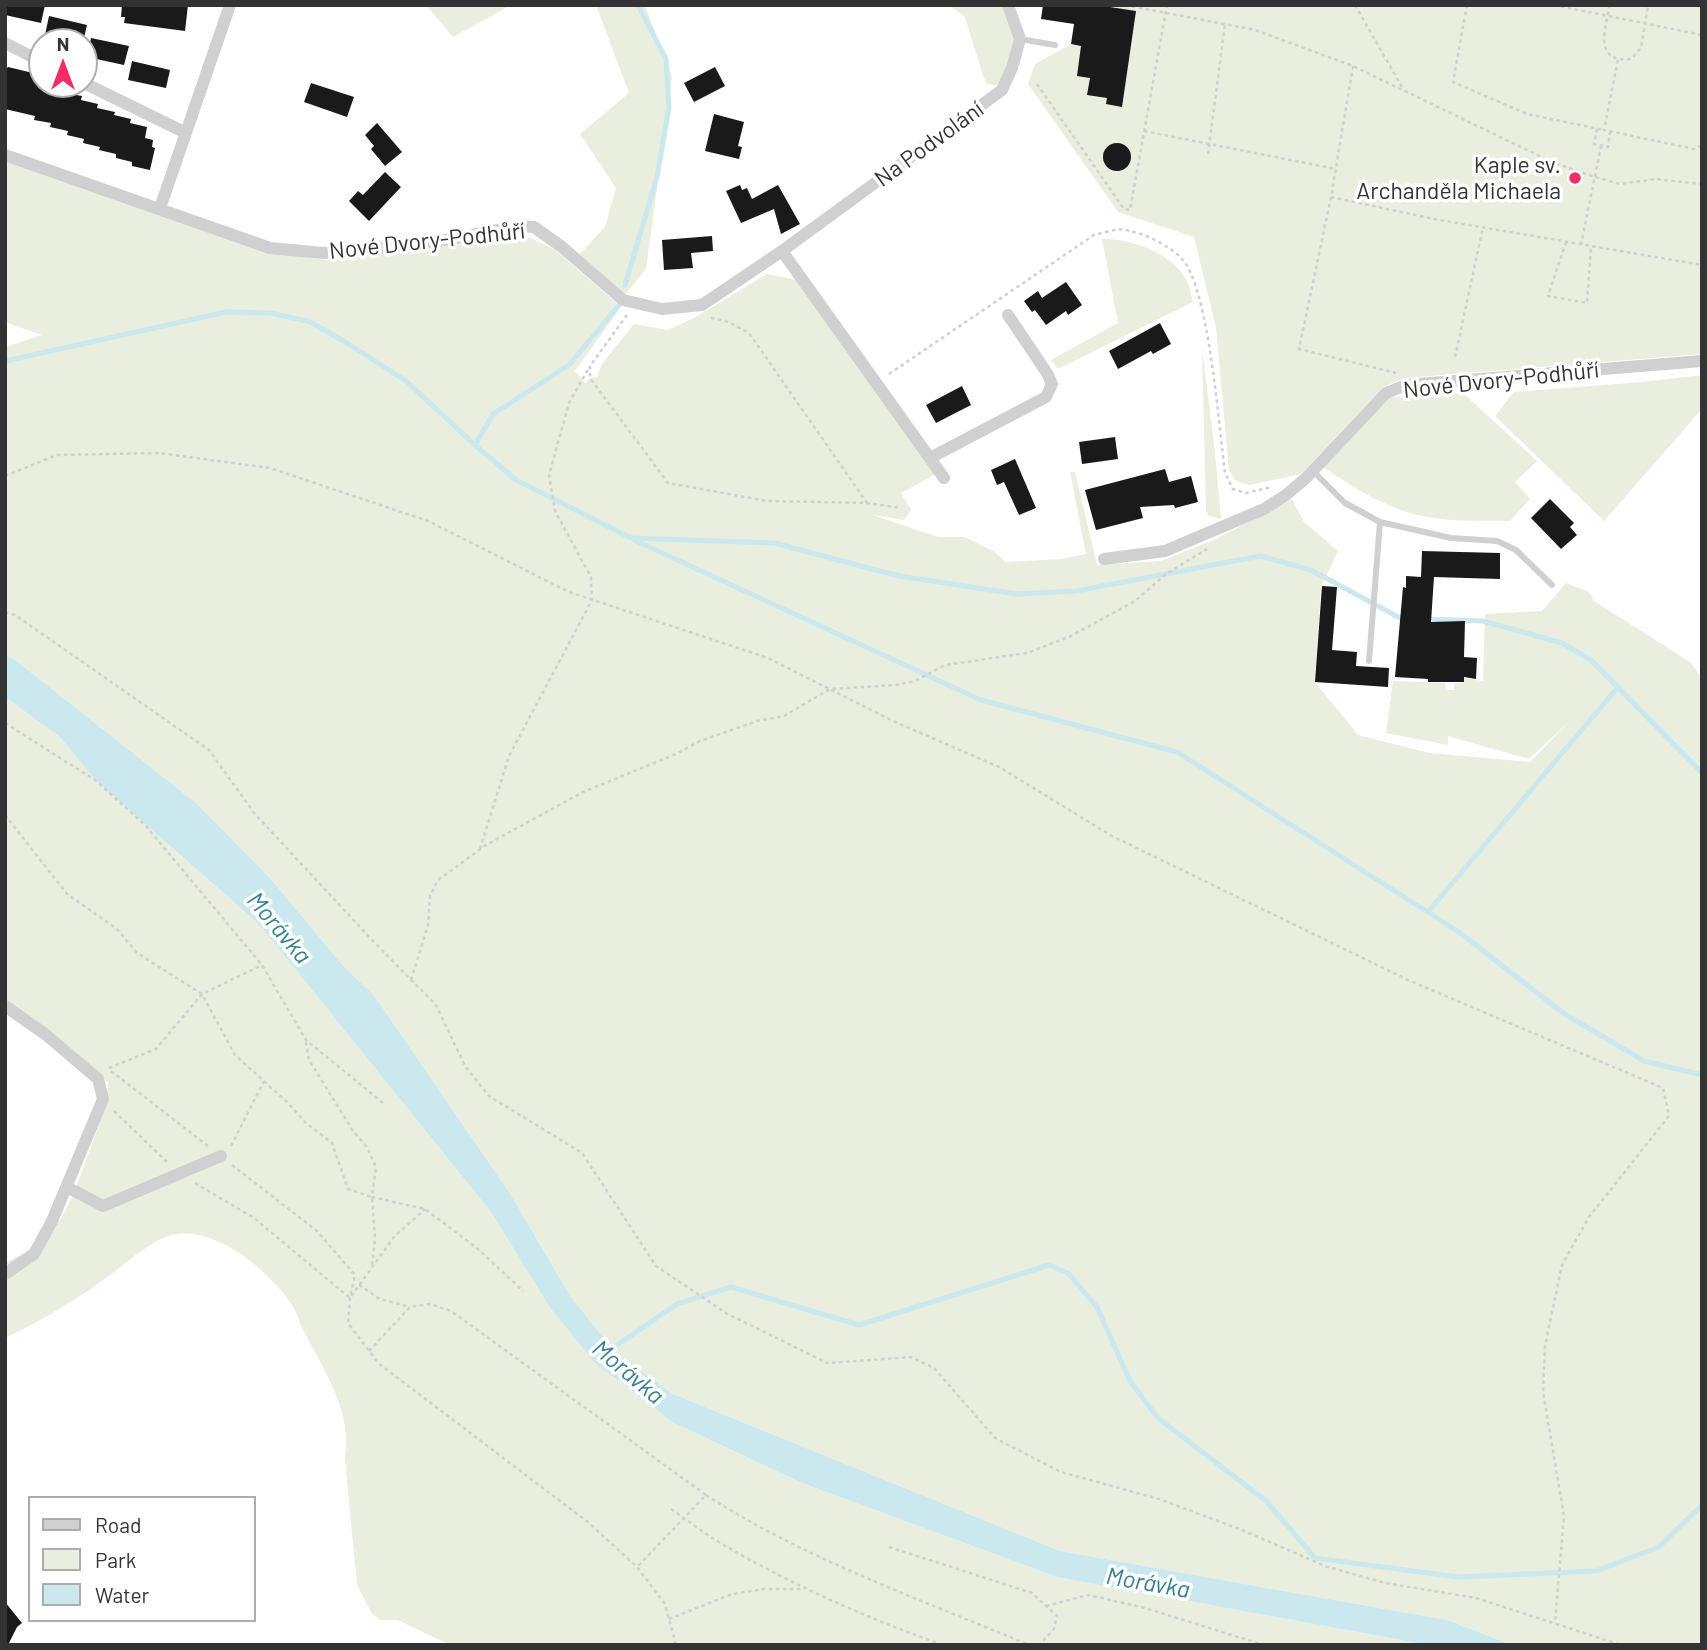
<!DOCTYPE html>
<html>
<head>
<meta charset="utf-8">
<style>
	body { margin:0 }
	#map { position:relative; width:1707px; height:1650px; overflow:hidden; background:#fff; font-family:Barlow,sans-serif }
	canvas { display:block }
	.frame { position:absolute; inset:0; border:7px solid #333; pointer-events:none }
	.legend { position:absolute; left:28px; top:1496px; width:228px; height:126px; box-sizing:border-box; background:#fff; border:2px solid #adadad; margin:0; padding:9px 12px; list-style:none; font-size:21px; color:#333 }
	.legend li { display:flex; align-items:center; gap:14px; height:35px }
	.legend b { width:35px; border:2px solid #adadad }
	.north { position:absolute; left:28px; top:28px; width:70px; height:70px; box-sizing:border-box; background:#fff; border:2px solid #adadad; border-radius:50%; rotate:0deg; font-size:19px; font-weight:700; line-height:28px; text-align:center; color:#333 }
	.north::after { content:''; display:block; margin:auto; width:24px; height:32px; background:#f22c64; clip-path:polygon(50% 0,100% 100%,50% 72%,0 100%) }
</style>
</head>
<body>
<div id="map">
<canvas width="1707" height="1650"></canvas>
<div class="frame"></div>
<ul class="legend">
<li><b style="height:9px;background:#d0d0d0"></b>Road</li>
<li><b style="height:19px;background:#e9eede"></b>Park</li>
<li><b style="height:19px;background:#cae8ee"></b>Water</li>
</ul>
<div class="north">N</div>
</div>
<script>
const context = document.querySelector('canvas').getContext('2d');
context.lineJoin = 'round';
function paint(path, color) { context.fillStyle = color; context.fill(path, 'evenodd'); }
function strokePath(path, color, width, dash) { context.strokeStyle = color; context.lineWidth = width; context.lineCap = dash ? 'butt' : 'round'; context.setLineDash(dash || []); context.stroke(path); }
function drawText(font, color, halo, rows, align = 'center') {
  context.font = font + ' Barlow,sans-serif'; context.lineWidth = 7; context.setLineDash([]); context.textBaseline = 'middle'; context.strokeStyle = halo; context.fillStyle = color; for (const [text, x, y, turn = 0] of rows) {
    context.save(); context.translate(x, y); context.rotate((+turn || 0) * Math.PI / 180); context.textAlign = isNaN(turn) ? turn : align; if (halo) context.strokeText(text, 0, 0); context.fillText(text, 0, 0); context.restore();
  }
}
const green = new Path2D(`
	M426 5H511L453 37Z
	M596 5H645L672 77 646 269 624 296 578 256 605 227 616 188 580 134 629 93Z
	M949 5H1004L1015 33 1004 78 997 85 987 84 983 76 965 17Z
	M1116 5H1702V354L1404 378 1383 387 1301 474 1249 485 1235 480 1229 470 1216 327 1194 237 1118 212 1028 84 1035 64 1071 44 1108 51Z
	M5 159 272 252 326 260 374 255 511 233 526 236 554 249 621 307 575 371 585 383 590 378 597 377 602 364 634 324 668 330 694 318 767 274 797 280 938 473 901 493 911 510 904 520 873 515 938 537H965L995 552 1005 562 1062 559 1086 554 1070 472H1075L1097 565 1161 561 1216 539 1292 499 1304 522 1338 551 1321 587 1315 682 1358 735 1430 753 1530 762 1570 721 1529 759 1448 736V745L1386 733 1393 681 1445 683 1446 690H1454V683H1462L1463 678 1483 681 1485 614 1542 611 1566 583 1589 592 1594 601 1690 662 1702 678V1645H1512L1447 1620 1060 1551 673 1394 615 1352 570 1296 511 1195 373 994 344 967 270 878 196 803 14 659 5 655V347L42 335 5 322Z
	M1102 239C1130 238 1173 253 1187 281 1190 288 1191 295 1193 302L1058 369 1051 360 1118 323Z
	M1202 348 1215 453 1221 519 1209 516 1206 511Z
	M1702 375V409L1604 521 1495 416 1514 392 1642 382Z
	M1463 393 1537 461 1515 482 1530 499 1510 521C1478 521 1445 522 1414 514 1380 505 1351 485 1322 467L1388 397Z
	M5 697 60 737 95 780 259 924 491 1212 550 1308 595 1363 674 1423 802 1483 1057 1577 1429 1645H450L398 1620H380L372 1614 357 1585 345 1458C353 1415 325 1371 305 1334 300 1325 298 1314 292 1305 269 1270 208 1218 163 1238 143 1247 124 1265 106 1278 74 1301 41 1321 5 1338V1263L28 1251 61 1218 72 1198 107 1103 108 1082 5 1005Z`);
const water = new Path2D(`
	M5 655 14 659 196 803 270 878 344 967 373 994 511 1195 570 1296 615 1352 673 1394 1060 1551 1447 1620 1512 1645H1429L1057 1577 802 1483 674 1423 595 1363 550 1308 491 1212 259 924 95 780 60 737 5 697Z`);
const stream = new Path2D(`
	M625 285 657 177 669 108 666 59 638 5
	M5 361 226 312 270 313 308 321 344 341 406 381 475 445 516 480 631 538 774 543 899 576 1017 594 1076 591 1260 556 1311 570 1400 618H1407
	M475 445 493 414 569 365 619 305
	M634 540 981 700 1177 752 1459 932 1563 1013 1644 1061 1702 1075
	M1424 619 1483 621 1562 643 1591 660 1702 773
	M1428 912 1618 687
	M607 1352 677 1304 731 1287 859 1325 1049 1265 1068 1273 1097 1307 1130 1381 1158 1418 1266 1501 1315 1558 1458 1577 1596 1571 1659 1547 1702 1505`);
const building = new Path2D(`
	M5 5H45L41 23 5 15Z
	M122 5H188L185 31 124 23 125 17H121Z
	M1043 5H1097L1136 11 1122 107 1106 104 1107 98 1087 95 1090 78 1077 76 1081 46 1071 44 1074 24 1041 19Z
	M49 16 87 25 83 42 45 35Z
	M91 38 129 46 124 65 87 57Z
	M132 61 170 70 166 88 128 80Z
	M8 67 33 73 32 77 42 79V84L66 88 65 93 82 96 81 100 98 104 97 108 115 112 114 115 131 119 130 123 147 127 145 138 153 140 152 147 155 148 150 170 132 166V162L116 158V154L99 150 100 147 83 143 84 139 67 135 68 131 50 127 51 123 34 120 35 116 5 109V70Z
	M715 67 725 86 694 102 684 83Z
	M311 83 354 97 347 117 304 102Z
	M714 114 744 122 738 146 742 147 739 159 705 151Z
	M377 123 402 152 385 166 371 149 374 146 365 135Z
	M1103 157a14 14 0 1 1 28 0a14 14 0 1 1-28 0Z
	M385 172 401 187 369 221 349 201 358 191 363 195Z
	M740 185 742 190 747 188 752 199 778 185 800 224 781 234 774 209 741 223 726 191Z
	M712 236 713 251 691 253 693 268 664 270 662 240Z
	M1066 282 1082 305 1068 315 1066 311 1046 325 1035 310 1032 312 1024 301 1038 291 1042 298Z
	M1160 323 1171 344 1153 354 1151 351 1118 369 1109 351Z
	M962 386 971 405 936 423 926 405Z
	M1115 437 1118 459 1082 464 1079 442Z
	M1015 459 1036 508 1019 515 1004 482 997 485 991 470Z
	M1165 469 1169 482 1191 476 1198 502 1175 508 1174 505 1140 507 1143 518 1096 530 1085 490Z
	M1550 499 1574 523 1570 527 1577 535 1561 549 1531 518Z
	M1422 551 1500 553V579L1434 577 1431 622 1465 621 1464 657 1477 658 1476 679 1464 677V682H1428V679L1395 677 1403 587 1406 588V576L1421 577Z
	M1322 586 1337 587 1332 650 1357 652 1356 666 1389 668 1388 687 1315 682Z
	M5 1602 22 1623 17 1627 8 1645H5Z`);
const path = new Path2D(`
	M1125 5 1255 30 1353 66 1554 163 1595 177 1620 184 1655 179 1702 184
	M1355 5 1402 87
	M1467 5 1453 82 1527 114 1604 130
	M1554 5 1702 35
	M1610 5C1605 29 1593 63 1631 59L1641 48 1648 5
	M1618 60 1604 130 1694 149 1702 145
	M1353 66 1331 197 1299 349 1396 373
	M1037 84 1124 209 1130 210 1167 5
	M1597 129 1594 144 1608 147 1610 132
	M1144 131 1336 169
	M1208 154 1225 24
	M1331 197 1434 219 1702 265
	M1566 242 1548 296 1587 303 1591 247
	M1581 245 1601 146
	M627 315 590 366V378L668 483 767 501 867 503 901 508
	M711 318 729 322 749 333 867 503
	M1455 357 1483 227
	M889 374 1094 235C1103 233 1116 228 1125 230 1144 233 1169 245 1182 259 1209 287 1219 429 1225 473L1233 489 1246 493 1272 487
	M5 476 57 455 159 453 270 468 428 521 569 592 768 658 893 721 999 767 1112 836 1408 980 1663 1088 1669 1116 1589 1217 1562 1265 1545 1346 1543 1392 1564 1516 1555 1623
	M5 612 15 615 209 750 255 814 372 940 436 1005 465 1066 489 1096 582 1153 656 1266 726 1313 827 1363 911 1357 934 1368 995 1438 1061 1472 1159 1499 1242 1530 1325 1566 1385 1583 1476 1598 1621 1645
	M5 723 95 780 145 825 262 965 306 1040 383 1103
	M5 815 67 894 117 929 137 953 202 994 235 1055 286 1101 306 1123 332 1143 348 1189 372 1197 375 1238 372 1267
	M480 849 509 756 592 600 591 577 555 511 549 475 569 403 590 366
	M411 980 428 925 430 896 438 880 486 845 583 792 676 754 700 741 757 721 784 716 830 689 895 685 915 681 945 665 1027 653 1071 636 1135 601 1166 574 1207 549
	M306 1042 309 1060 353 1131 367 1147 376 1167 372 1197 425 1209 478 1249 523 1291
	M109 1068 156 1049 202 994 262 965
	M111 1071 208 1146
	M114 1111 167 1162
	M231 1146 264 1081
	M232 1165 317 1231 355 1275 350 1298 348 1323 378 1363 589 1523 637 1567 665 1604 676 1645
	M195 1183 254 1218 350 1298 394 1237 425 1209
	M359 1285 380 1299 410 1307
	M369 1351 410 1307 430 1304 451 1311 706 1495 637 1567
	M706 1495C805 1559 920 1599 1029 1645
	M671 1509C690 1522 709 1537 729 1548 797 1587 869 1619 943 1645
	M889 1547 1032 1593 1057 1616 1054 1629 1039 1645
	M1046 1606 1088 1595 1145 1608 1264 1645
	M669 1619 732 1594 764 1589H804`);
const lane = new Path2D(`
	M1020 39 1055 45
	M1313 471 1345 503 1380 522 1451 538 1497 541 1516 550 1552 585
	M1369 661 1380 522`);
const street = new Path2D(`
	M5 43 42 62
	M84 83 186 133
	M5 155 270 248 324 253 365 250 445 240 519 226 534 227 562 247 623 300 662 309 702 305 782 251 944 478
	M160 208 230 5
	M782 251 1002 90 1012 68 1020 39 1008 5
	M930 458 1046 397 1052 384 1047 373 1008 315
	M1104 559 1165 551 1264 509 1286 495 1306 478 1386 393 1406 385 1702 361
	M5 1006 45 1034 98 1079 103 1099 52 1221 34 1254 5 1274
	M67 1187 103 1206 221 1156`);
const markers = [
	[1575,178,7,"#f22c64"]
];
const streetNames = [
	["Na Podvolání",929,144,-36],
	["Nové Dvory-Podhůří",427,241,-6],
	["Nové Dvory-Podhůří",1501,380,-6]
];
const poiNames = [
	["Kaple sv.",1561,165],
	["Archanděla Michaela",1561,191]
];
const waterNames = [
	["Morávka",279,928,50],
	["Morávka",628,1372,40],
	["Morávka",1148,1583,10]
];
paint(green, '#e9eede');
paint(water, '#cae8ee');
strokePath(stream, '#cae8ee', 5);
paint(building, '#1a1a1a');
strokePath(path, '#d0d0d0', 2.5, [3.5, 3.5]);
strokePath(lane, '#d0d0d0', 6);
strokePath(street, '#d0d0d0', 12);
for (const [x, y, r, color] of markers) { const dot = new Path2D(); dot.arc(x, y, r, 0, 2 * Math.PI); context.fillStyle = color; context.fill(dot); strokePath(dot, '#fff', 2.5); }
drawText('23px', '#333', '#fff', streetNames);
drawText('23px', '#333', '#fff', poiNames, 'right');
drawText('italic 24px', '#357f8f', '#fff', waterNames);
</script>
</body>
</html>
